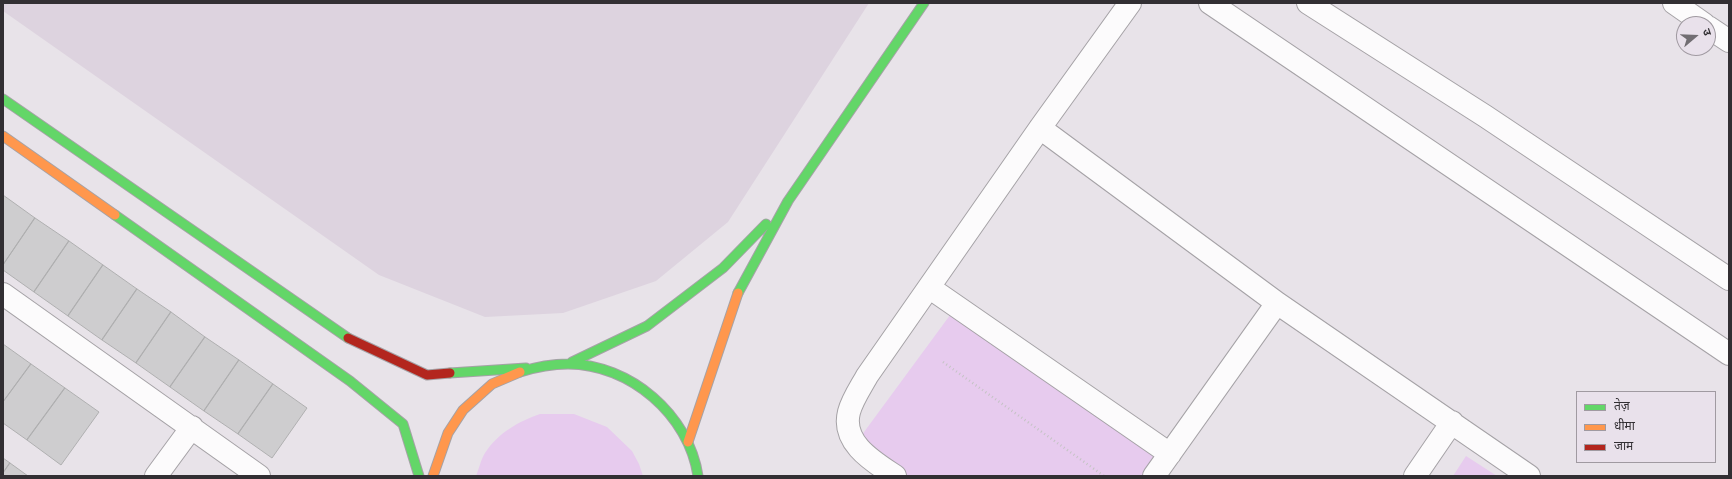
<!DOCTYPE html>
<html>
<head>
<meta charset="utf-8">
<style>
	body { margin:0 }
	#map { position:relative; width:1732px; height:479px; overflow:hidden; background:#e8e3e9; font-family:Overpass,"Noto Sans Devanagari",sans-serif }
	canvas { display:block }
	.frame { position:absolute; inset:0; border:4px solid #322f33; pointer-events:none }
	.legend { position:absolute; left:1576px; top:391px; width:140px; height:72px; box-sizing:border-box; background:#e9e1eb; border:1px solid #a09aa1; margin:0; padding:5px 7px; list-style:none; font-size:12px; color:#322f33 }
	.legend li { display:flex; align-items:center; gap:8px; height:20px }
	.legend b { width:20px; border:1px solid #a09aa1 }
	.north { position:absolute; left:1676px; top:16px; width:40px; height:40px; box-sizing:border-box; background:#e9e1eb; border:1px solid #a09aa1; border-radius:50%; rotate:71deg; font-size:11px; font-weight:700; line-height:16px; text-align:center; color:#322f33 }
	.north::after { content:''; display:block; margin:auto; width:14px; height:18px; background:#726e73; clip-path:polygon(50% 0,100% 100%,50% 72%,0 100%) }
</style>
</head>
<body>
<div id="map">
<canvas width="1732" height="479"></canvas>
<div class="frame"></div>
<ul class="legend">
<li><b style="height:5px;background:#63d668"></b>तेज़</li>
<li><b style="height:5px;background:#ff974d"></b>धीमा</li>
<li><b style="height:5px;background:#b3261e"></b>जाम</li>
</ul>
<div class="north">उ</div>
</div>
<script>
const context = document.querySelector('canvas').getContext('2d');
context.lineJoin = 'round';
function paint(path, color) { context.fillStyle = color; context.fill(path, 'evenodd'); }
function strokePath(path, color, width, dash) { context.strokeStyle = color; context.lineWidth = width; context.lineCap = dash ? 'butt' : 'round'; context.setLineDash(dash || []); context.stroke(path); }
const built = new Path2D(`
	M3 3H869L728 222 656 281 563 313 485 317 379 275 3 11Z`);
const green = new Path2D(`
	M956 307 1160 458 1147 476H892L853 447Z
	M540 414H574L607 427 632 451 639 464 643 476H476C479 469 481 459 485 453 499 432 518 422 540 414Z
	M1466 456 1497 476H1453Z`);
const building = new Path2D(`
	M3 195 35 218 3 265Z
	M35 218 69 241 34 292 3 270V265Z
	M69 241 103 265 68 316 34 292Z
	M103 265 137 289 102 340 68 316Z
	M137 289 171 312 136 363 102 340Z
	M171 312 205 337 170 387 136 363Z
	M205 337 239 360 204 411 170 387Z
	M3 344 31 364 3 402Z
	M239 360 273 384 238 434 204 411Z
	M31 364 65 388 27 440 3 423V402Z
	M273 384 307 408 272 458 238 434Z
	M65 388 99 412 61 465 27 440Z
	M3 458 10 463 3 473Z
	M10 463 28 476H3V473Z`);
const path = new Path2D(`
	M943 362 1104 476`);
const street = new Path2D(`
	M1210 3 1729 354
	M1308 3 1485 116 1729 279
	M1674 3 1704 24
	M1708 27 1729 41
	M1040 128 1277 303 1529 476
	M930 288 1170 454
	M3 294 259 476
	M156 476 192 427
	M895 476C874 462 841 443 849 412 852 400 861 387 867 376L1040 128 1130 3
	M1154 476 1277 303
	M1415 476 1452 422`);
const fast = new Path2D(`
	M3 99 348 338
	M115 215 350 381 403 424 419 476
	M738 293 788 201 924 3
	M572 362 647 326 723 268 766 224
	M520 372C536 367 551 364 568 364 630 364 689 415 698 476
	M450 373 526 368`);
const slow = new Path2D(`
	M3 136 115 215
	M688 442 738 293
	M433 476 448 433 463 410 492 384 520 372`);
const jam = new Path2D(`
	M348 338 427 375 450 373`);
paint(built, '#ddd3df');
paint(green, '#e7cbee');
paint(building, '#cecdcf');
strokePath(building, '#afafb0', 1);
strokePath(street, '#a5a2a6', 24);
strokePath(fast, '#a5a2a6', 11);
strokePath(slow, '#a5a2a6', 11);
strokePath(jam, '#a5a2a6', 11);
strokePath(path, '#c5c3c5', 2.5, [1, 3]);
strokePath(street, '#fcfbfc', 22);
strokePath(fast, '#63d668', 9);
strokePath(slow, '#ff974d', 9);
strokePath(jam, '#b3261e', 9);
</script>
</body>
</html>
